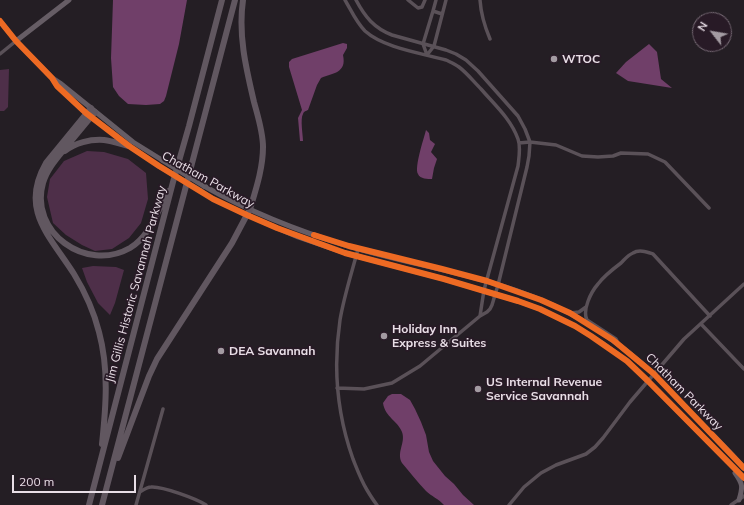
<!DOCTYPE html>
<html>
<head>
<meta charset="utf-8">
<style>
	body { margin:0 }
	#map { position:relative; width:744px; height:505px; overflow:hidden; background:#241e24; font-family:Mulish,sans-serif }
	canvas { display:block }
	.north { position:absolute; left:692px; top:12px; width:40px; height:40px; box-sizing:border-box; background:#281a26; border:1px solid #756873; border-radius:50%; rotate:301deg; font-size:11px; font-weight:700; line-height:16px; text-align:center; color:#e8dee6 }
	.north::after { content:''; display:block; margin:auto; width:14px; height:18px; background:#a39ba2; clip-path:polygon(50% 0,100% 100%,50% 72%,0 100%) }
	.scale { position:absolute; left:12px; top:475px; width:124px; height:18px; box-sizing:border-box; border:2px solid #e8dee6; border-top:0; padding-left:5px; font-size:12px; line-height:14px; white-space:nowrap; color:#e8dee6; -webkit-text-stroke:3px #281a26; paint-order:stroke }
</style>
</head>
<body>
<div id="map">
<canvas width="744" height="505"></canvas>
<div class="north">N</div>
<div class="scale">200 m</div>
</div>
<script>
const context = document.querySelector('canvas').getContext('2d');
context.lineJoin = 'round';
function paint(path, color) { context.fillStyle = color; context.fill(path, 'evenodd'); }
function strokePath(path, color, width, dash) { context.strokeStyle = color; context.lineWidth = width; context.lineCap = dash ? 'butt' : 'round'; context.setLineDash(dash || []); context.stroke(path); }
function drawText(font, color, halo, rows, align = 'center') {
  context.font = font + ' Mulish,sans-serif'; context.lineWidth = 3.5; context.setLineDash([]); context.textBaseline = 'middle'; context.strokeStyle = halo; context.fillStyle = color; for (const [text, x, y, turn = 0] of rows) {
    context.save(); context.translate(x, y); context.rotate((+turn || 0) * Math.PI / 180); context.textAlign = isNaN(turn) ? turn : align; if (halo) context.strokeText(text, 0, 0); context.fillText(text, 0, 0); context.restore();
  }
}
const green = new Path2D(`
	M9 69 8 107 4 111H0V70Z
	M87 151 104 152 128 159 146 173 148 199 141 223 129 238 112 249 95 251 82 245 66 235 53 223 47 197 50 179 64 161Z
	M93 266 116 267 124 270 115 303 110 315 98 303 87 282 82 268Z`);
const water = new Path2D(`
	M113 0H187L179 44 166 96 164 101 160 104 146 105 128 104 119 96 113 87 111 58Z
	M343 43 347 44V48L343 55C347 73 333 73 321 78L317 85 308 110C306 111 304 111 303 114 300 119 303 135 303 141H300L298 118 302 110 289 67V62L292 59Z
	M649 44 657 52 661 79 672 88 628 81 616 73 626 62Z
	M426 130 429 133 430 140 435 144 431 152 437 159 434 168 432 179C428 179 420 179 418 174 414 168 424 138 426 130Z
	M392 394H401L410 400 415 409 421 422 426 435 429 452 433 461 445 476 454 484 463 495 474 505H444C439 499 431 496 426 491 417 482 410 472 402 463 396 452 406 443 402 432 398 421 385 417 383 403L388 396Z`);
const street = new Path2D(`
	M345 0C351 10 356 22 365 31 384 48 421 53 446 60 450 62 455 64 459 67 467 73 474 82 481 89 494 104 511 119 518 139 521 147 519 157 518 166L484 290 480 316
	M408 0 418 8 422 7 425 0
	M480 0C481 15 484 25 490 39
	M433 11 436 0
	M0 54 16 41
	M427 55 434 46 446 0
	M427 55 423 44 433 11 442 14
	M519 143 530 142 556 145 582 156 598 157 613 156 621 153 648 154 665 162 709 208
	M358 249C352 272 344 296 340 320 333 367 337 414 353 459 357 469 361 480 367 490 370 495 373 500 377 505
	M571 313 579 312 586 307
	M701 324 744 369
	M618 343 616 339 613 337 587 320C582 310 591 292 598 284 604 276 613 269 621 263 625 259 628 255 633 253 639 249 647 252 653 254L710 316
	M337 388 364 389 392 383 420 366 480 316 487 312 490 309 492 305 498 285 527 167 529 156 530 142 525 129 518 116 478 71 466 60 456 54 446 50 392 35C374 28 365 17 356 0
	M140 492C143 490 147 487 151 487 162 486 197 499 206 505
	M136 505 163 409
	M509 505 524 487 541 473 556 465 586 454 595 447 603 438 630 402 684 339 744 284
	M731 505 744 496`);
const secondary = new Path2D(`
	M0 21 16 41 52 78 57 86 86 113 129 146 159 166
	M16 41 69 0
	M54 79 60 83 133 142 162 160
	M204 186C250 212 298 231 348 246 422 268 500 277 569 313 600 329 627 350 653 373 666 385 677 399 690 412 708 430 727 448 744 468
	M201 191 213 199 247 215 298 237 345 253 444 279 518 301 540 309 575 326 602 343 627 361 648 381 744 478
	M735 473C743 484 743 487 739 500`);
const highway = new Path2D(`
	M91 108 46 163C19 210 50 236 74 274 85 292 94 312 99 332 109 369 106 406 102 444
	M95 112C85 124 76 135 66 147 57 158 47 169 43 183 29 232 86 273 130 248 150 236 158 210 169 191
	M65 151C75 143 90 139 104 140 112 141 121 144 129 146
	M118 458 149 376 157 359 232 243 250 209C256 189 263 168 263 147 263 132 258 117 254 102 246 68 238 35 243 0
	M89 505 173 182 189 126 222 0
	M102 505 235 0`);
const secondaryBridge = new Path2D(`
	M162 160 204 186
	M159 166 201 191`);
const cycleway = new Path2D(`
	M0 21 16 41 52 78 57 86 86 113 129 146 159 166 213 199 247 215 277 228 345 253 444 279 518 301 540 309 575 326 591 336 627 361 648 381 744 478
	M314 235 349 246 442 269 487 281 541 300 570 313 613 340 654 374 744 468`);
const markers = [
	[554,59,4,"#a39ba2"],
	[384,336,4,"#a39ba2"],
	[221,351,4,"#a39ba2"],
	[478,389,4,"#a39ba2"]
];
const poiNames = [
	["WTOC",562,59],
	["Holiday Inn",392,329],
	["Express & Suites",392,343],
	["DEA Savannah",229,351],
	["US Internal Revenue",486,382],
	["Service Savannah",486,396]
];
const streetNames = [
	["Chatham Parkway",208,180,29],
	["Jim Gillis Historic Savannah Parkway",136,284,-75],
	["Chatham Parkway",684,392,45]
];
paint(green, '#4e2f49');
paint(water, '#703f69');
strokePath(street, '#5a5158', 3.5);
strokePath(secondary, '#665d65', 5);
strokePath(highway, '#615760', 6);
strokePath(secondaryBridge, '#665d65', 5);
strokePath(cycleway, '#ed6a23', 6);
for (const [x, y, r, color] of markers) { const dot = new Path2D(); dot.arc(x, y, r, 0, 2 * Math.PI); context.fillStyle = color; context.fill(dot); strokePath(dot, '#281a26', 1.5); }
drawText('bold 12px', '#e8dee6', '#281a26', poiNames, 'left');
drawText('12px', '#e8dee6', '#281a26', streetNames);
</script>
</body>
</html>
